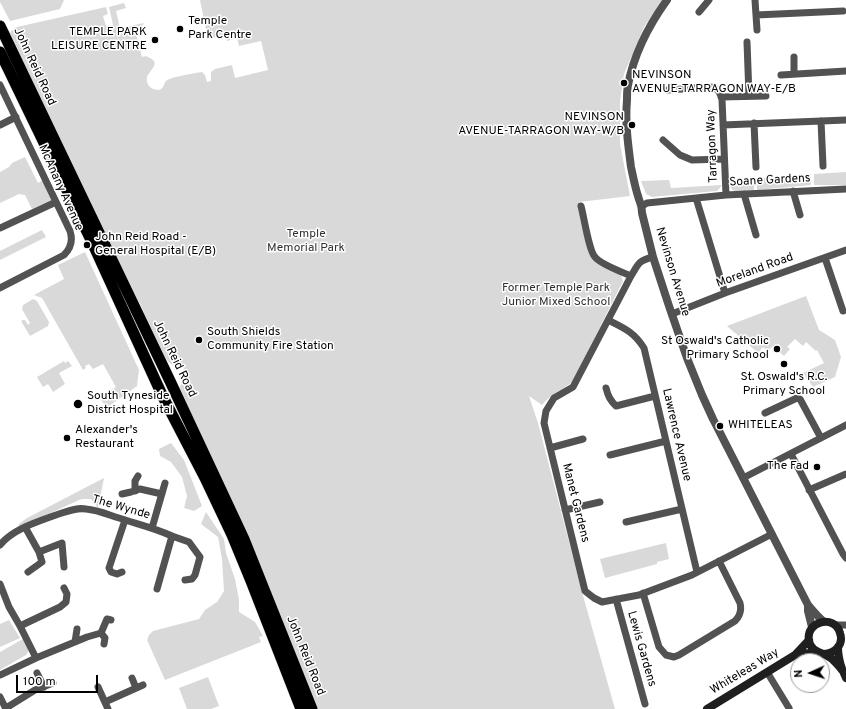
<!DOCTYPE html>
<html>
<head>
<meta charset="utf-8">
<style>
	body { margin:0 }
	#map { position:relative; width:846px; height:709px; overflow:hidden; background:#fff; font-family:Overpass,sans-serif }
	canvas { display:block }
	.north { position:absolute; left:790px; top:653px; width:40px; height:40px; box-sizing:border-box; background:#fff; border:1px solid #999; border-radius:50%; rotate:267deg; font-size:11px; font-weight:700; line-height:16px; text-align:center; color:#000 }
	.north::after { content:''; display:block; margin:auto; width:14px; height:18px; background:#000; clip-path:polygon(50% 0,100% 100%,50% 72%,0 100%) }
	.scale { position:absolute; left:16px; top:675px; width:82px; height:18px; box-sizing:border-box; border:2px solid #000; border-top:0; padding-left:5px; font-size:12px; line-height:14px; white-space:nowrap; color:#000; -webkit-text-stroke:3px #fff; paint-order:stroke }
</style>
</head>
<body>
<div id="map">
<canvas width="846" height="709"></canvas>
<div class="north">N</div>
<div class="scale">100 m</div>
</div>
<script>
const context = document.querySelector('canvas').getContext('2d');
context.lineJoin = 'round';
function paint(path, color) { context.fillStyle = color; context.fill(path, 'evenodd'); }
function strokePath(path, color, width, dash) { context.strokeStyle = color; context.lineWidth = width; context.lineCap = dash ? 'butt' : 'round'; context.setLineDash(dash || []); context.stroke(path); }
function drawText(font, color, halo, rows, align = 'center') {
  context.font = font + ' Overpass,sans-serif'; context.lineWidth = 3; context.setLineDash([]); context.textBaseline = 'middle'; context.strokeStyle = halo; context.fillStyle = color; for (const [text, x, y, turn = 0] of rows) {
    context.save(); context.translate(x, y); context.rotate((+turn || 0) * Math.PI / 180); context.textAlign = isNaN(turn) ? turn : align; if (halo) context.strokeText(text, 0, 0); context.fillText(text, 0, 0); context.restore();
  }
}
const green = new Path2D(`
	M0 0H64L60 9 10 21 0 2Z
	M200 0H662L644 27 624 74 620 101V144L630 196 579 202 589 250 621 275 623 281 573 381C563 390 550 394 542 405L529 396 538 423 582 592 615 709H315L179 388 187 374 181 364C175 366 170 365 167 360 161 350 155 340 150 329 145 318 143 305 134 295L9 38C10 32 11 30 17 27L106 7 108 14 103 16 106 26 113 25 109 7 124 3 126 8 116 11 120 28 144 23 142 26 135 30 142 57C145 56 147 56 150 58 162 64 147 72 147 78 146 81 148 85 150 87 152 89 158 91 161 89 164 87 164 83 166 81 170 77 196 73 202 72L205 75 207 82 211 81V72L215 69 232 65 235 78 268 70 261 41 239 46 237 38 227 41 225 35 208 39Z
	M25 157 38 183 43 180 52 200 32 209 25 195 19 194 0 203V172L9 167 12 163Z
	M846 172V185H814V174Z
	M811 174V185L757 190 756 179Z
	M754 178V190C742 191 730 197 729 180Z
	M669 180 671 188 722 185 717 191 652 197 646 194 641 181Z
	M42 230 46 237 0 260V251Z
	M85 252 139 370 137 386 109 406 104 404 99 397 116 387 103 364 93 369 89 364 85 366 86 368 83 370 42 298 34 295 64 279 58 265Z
	M806 296 819 330 835 340 841 357 835 377 813 387 803 373 824 363 817 350 816 351 806 342 803 346 795 339 787 347 790 349 784 356 773 346 768 351 763 347 758 353 727 326Z
	M33 299 37 301 49 322 48 326 30 336 21 321 23 320H25L28 325 30 323 22 309 23 305Z
	M64 361 65 363 68 361 72 366 59 373 65 384 53 392 48 384 43 387 37 377Z
	M171 443 184 460 202 506 194 511 184 508 187 496 182 477 171 462 160 456 159 449Z
	M104 478 98 508 91 499H83L79 500 18 528 19 524 27 518Z
	M206 512 224 539 226 553 235 579 239 600V612L255 622 263 636 259 637 261 642 165 680 147 640 149 635 153 631 199 619 205 610 217 602 224 591 222 559 218 537 201 524Z
	M666 543 669 559 657 562V564L605 578 600 559Z
	M9 620 20 638 0 647V624Z
	M23 639 28 646V652L26 655 0 670V652Z
	M208 677 219 706 211 709H187L179 688Z`);
const minor = new Path2D(`
	M755 0 757 30
	M699 12 709 0
	M756 15 843 11
	M747 42 749 96
	M794 57V74
	M781 75 846 71
	M0 85 70 231C73 240 71 248 64 255L0 288
	M668 90 710 87C718 88 719 91 722 99L726 195
	M721 97 766 96
	M821 121 823 166
	M754 123 756 167
	M0 125 16 117
	M723 125 846 120
	M663 140 680 155 692 160 724 159
	M793 191 800 215
	M744 194 756 235
	M696 198 725 293
	M581 206C584 217 589 251 595 257 600 264 622 272 631 276
	M642 206 647 203 726 195 846 189
	M0 228 56 202
	M653 257C638 261 639 263 631 276L573 387 554 398 546 411 544 423 585 591 594 598 602 602 639 595 692 575 772 534
	M825 258 843 311
	M672 314 725 293 846 250
	M608 320C624 328 634 332 644 348L697 572
	M606 388C608 396 610 400 616 406L655 396
	M765 413 797 398 800 399 821 438
	M550 448 583 439
	M791 454 843 554 846 558
	M610 455 666 441
	M743 478 846 425
	M809 490 846 474
	M135 491V481L138 476
	M122 494 131 492 140 489 162 494
	M565 510 600 502
	M626 522 682 509
	M25 527 39 552 42 562 28 572
	M152 528 165 483
	M0 545C13 529 37 522 56 515 66 512 76 507 86 509 98 510 109 515 119 518 137 524 155 528 172 536
	M39 552 62 543 64 567
	M122 572 117 574 111 572 109 568 125 520
	M0 584 9 607 20 626 36 658
	M157 589 172 536 189 542 200 557 195 575 192 579 185 580
	M643 593 659 647 666 655 674 657 679 655 735 621C740 616 742 611 740 603L719 561
	M616 599 645 704
	M835 625H846
	M20 626 60 607 66 602 67 594 64 588
	M101 633 105 638 104 644
	M75 642 77 629
	M767 672 789 708
	M37 673 44 687
	M0 675 36 658 87 637 101 633 107 619 111 620
	M132 678 136 688
	M98 687 108 709
	M0 697 6 709
	M105 702 143 685
	M6 708 35 690 53 683`);
const tertiary = new Path2D(`
	M667 0C649 25 634 54 628 85 627 90 627 95 627 100 625 123 628 144 631 167 633 176 635 187 638 196 640 204 642 204 642 213L653 257 669 306 687 358 702 395 713 419 808 605C813 611 817 616 823 621
	M808 605V611L812 627`);
const secondary = new Path2D(`
	M838 647C838 658 841 668 846 678
	M824 654C835 653 844 645 840 633 835 614 805 621 809 641 811 653 824 652 832 659 835 662 839 666 842 670
	M795 655 809 653H820
	M707 709 795 655 809 640`);
const trunk = new Path2D(`
	M0 26 170 381 244 539 312 709
	M0 52 92 242 163 397 205 478 232 535 251 581 301 709`);
const markers = [
	[180,29,4,"#000"],
	[155,40,4,"#000"],
	[624,83,4,"#000"],
	[632,125,4,"#000"],
	[87,245,4,"#000"],
	[199,340,4,"#000"],
	[777,349,4,"#000"],
	[784,364,4,"#000"],
	[78,404,5,"#000"],
	[720,426,4,"#000"],
	[67,438,4,"#000"],
	[817,467,4,"#000"]
];
const poiNames = [
	["Temple",188,22],
	["Park Centre",188,36],
	["TEMPLE PARK",147,33,"right"],
	["LEISURE CENTRE",147,47,"right"],
	["NEVINSON",632,76],
	["AVENUE-TARRAGON WAY-E/B",632,90],
	["NEVINSON",624,118,"right"],
	["AVENUE-TARRAGON WAY-W/B",624,132,"right"],
	["John Reid Road -",95,238],
	["General Hospital (E/B)",95,252],
	["South Shields",207,333],
	["Community Fire Station",207,347],
	["St Oswald's Catholic",769,342,"right"],
	["Primary School",769,356,"right"],
	["St. Oswald's R.C.",784,378,"center"],
	["Primary School",784,392,"center"],
	["South Tyneside",87,397],
	["District Hospital",87,411],
	["WHITELEAS",728,426],
	["Alexander's",75,431],
	["Restaurant",75,445],
	["The Fad",809,467,"right"]
];
const streetNames = [
	["John Reid Road",34,67,65],
	["Tarragon Way",713,146,-92],
	["Soane Gardens",770,181,-3],
	["McAnany Avenue",60,188,66],
	["Moreland Road",755,271,-20],
	["Nevinson Avenue",672,272,73],
	["John Reid Road",174,359,64],
	["Lawrence Avenue",676,435,77],
	["Manet Gardens",575,503,76],
	["The Wynde",121,508,16],
	["Lewis Gardens",641,649,74],
	["John Reid Road",305,656,68],
	["Whiteleas Way",745,672,-31]
];
const parkNames = [
	["Temple",306,235],
	["Memorial Park",306,249],
	["Former Temple Park",556,289],
	["Junior Mixed School",556,303]
];
paint(green, '#d9d9d9');
strokePath(trunk, '#dbdbdb', 12);
strokePath(minor, '#525252', 7);
strokePath(tertiary, '#525252', 8);
strokePath(secondary, '#1f1f1f', 8);
strokePath(trunk, '#000', 11);
for (const [x, y, r, color] of markers) { const dot = new Path2D(); dot.arc(x, y, r, 0, 2 * Math.PI); context.fillStyle = color; context.fill(dot); strokePath(dot, '#fff', 1.5); }
drawText('12px', '#000', '#fff', poiNames, 'left');
drawText('12px', '#000', '#fff', streetNames);
drawText('12px', '#303030', '#fff', parkNames);
</script>
</body>
</html>
